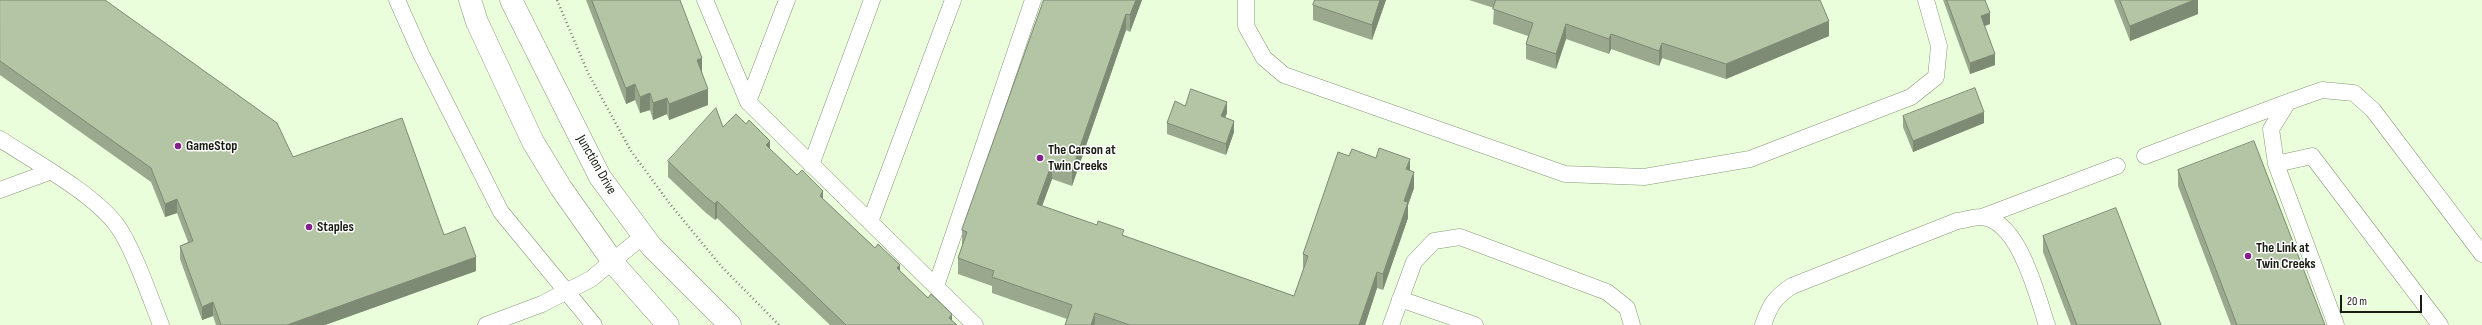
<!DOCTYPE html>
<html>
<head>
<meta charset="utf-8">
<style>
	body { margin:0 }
	#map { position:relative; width:2482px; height:325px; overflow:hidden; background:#ebfedc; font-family:"Sofia Sans Condensed",sans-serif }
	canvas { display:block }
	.scale { position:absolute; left:2340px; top:295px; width:82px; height:18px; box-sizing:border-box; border:2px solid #171d11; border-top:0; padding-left:5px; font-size:12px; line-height:14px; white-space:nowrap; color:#171d11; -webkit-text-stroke:3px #fff; paint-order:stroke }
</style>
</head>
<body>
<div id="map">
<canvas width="2482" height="325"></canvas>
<div class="scale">20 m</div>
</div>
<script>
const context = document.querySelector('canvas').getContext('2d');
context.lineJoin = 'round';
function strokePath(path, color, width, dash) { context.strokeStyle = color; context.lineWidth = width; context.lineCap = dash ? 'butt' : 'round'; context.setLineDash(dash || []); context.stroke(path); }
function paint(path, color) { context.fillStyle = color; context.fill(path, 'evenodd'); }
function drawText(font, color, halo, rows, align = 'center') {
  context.font = font + ' "Sofia Sans Condensed",sans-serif'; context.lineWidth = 3; context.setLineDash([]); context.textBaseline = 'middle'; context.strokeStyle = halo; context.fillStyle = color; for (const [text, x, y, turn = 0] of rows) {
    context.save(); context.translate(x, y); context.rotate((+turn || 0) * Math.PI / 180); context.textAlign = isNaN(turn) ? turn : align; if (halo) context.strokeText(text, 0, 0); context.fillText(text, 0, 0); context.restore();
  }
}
const path = new Path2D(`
	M557 0 588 73 631 151 670 204 721 266 779 325`);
const service = new Path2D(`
	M397 0 421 54 501 212 594 325
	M705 0 748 102 975 325
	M1246 0V26L1264 58 1284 75 1565 174 1644 177 1750 159 1911 97 1936 77 1939 46 1926 0
	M748 102 787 0
	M0 139C35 162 91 192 116 224 133 247 150 297 161 325
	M2145 156 2288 102
	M2276 164 2312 156 2440 325
	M811 165 872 0
	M0 190 49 172
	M1982 217 2117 166
	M870 222 953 0
	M936 286 1033 0
	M1400 299 1475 325
	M486 325 542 304 591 279 643 236
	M1391 325 1414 262 1434 241 1460 237 1607 292 1627 308 1632 325
	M1763 325C1770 305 1774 298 1792 286L1957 221C1965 220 1974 217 1981 217 2019 219 2037 296 2047 325
	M2336 325 2276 164 2271 129 2288 102 2322 90 2354 93 2373 110 2482 254`);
const tertiary = new Path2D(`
	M470 0 477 22 533 142 561 188 616 266 668 325
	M511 0 600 177 651 246 730 325`);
const wall = new Path2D(`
	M0 0 293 157 444 235 476 271 325 325H216L213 316 202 320 180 259V246L188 242 177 213 165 217 151 182 0 75Z
	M586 0H680L702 72 708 105 669 120 667 114 653 120 650 110 640 113 635 100 626 104Z
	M1044 0H1142L1130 32 1126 30 1072 186 1052 179 1042 206 1124 236 1294 296 1303 271V254L1349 156 1410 171 1414 188 1408 205V218L1383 290 1377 288 1365 325H1065L1067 319 992 293V286L958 274V258L962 246V230Z
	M1315 0H1386L1372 40 1313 20V5Z
	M1469 0H1820L1829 36 1726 79 1662 58 1659 66 1611 49 1609 54 1566 39 1556 69 1526 59V44L1528 36 1493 24 1494 8Z
	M1943 0H1985L1990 24 1985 26 1995 65 1970 74Z
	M2114 0H2198V14L2130 41Z
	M1185 106 1227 113 1225 118 1234 132 1226 155 1167 134V123Z
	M1903 116 1984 123 1913 152 1903 127Z
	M723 127 770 149 957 325H830L717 218 715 220 706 213 668 177V161Z
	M2178 170 2325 325H2231L2178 186Z
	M2043 236 2161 325H2071L2043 252Z`);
const shadedWall = new Path2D(`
	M1136 0H1142L1130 32V15Z
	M1380 0H1386L1372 40V25Z
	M2194 0H2198V14L2130 41V26Z
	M1990 13V24L1981 27V16Z
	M1126 14V30L1072 186V170Z
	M1829 21V36L1726 79V64Z
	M1566 24V39L1556 69V54Z
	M1611 34V49L1609 54V39Z
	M1662 43V58L1659 66V51Z
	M1995 54V65L1970 74V63Z
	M702 58V75L697 60Z
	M635 84V100L626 104V88Z
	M708 89V105L669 120V104Z
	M650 93V110L640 113V97Z
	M667 98V114L653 120V103Z
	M1227 102V113L1221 127V116Z
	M1984 112V123L1913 152V141Z
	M1234 121V132L1226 155V144Z
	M770 141V157L766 145Z
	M1410 159V176L1406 169Z
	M1052 163V179L1037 220V204Z
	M1414 172V188L1408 205V218L1383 290V274L1404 201Z
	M823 191V207L820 196Z
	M177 199V213L165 217V204Z
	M717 201V218L715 220V204Z
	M476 257V271L325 325H287Z
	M900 265V281L897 268Z
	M1377 272V288L1365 325H1359Z
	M213 302V316L202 320V307Z
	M1095 313V325H1091Z
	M952 314V325L949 318Z`);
const building = new Path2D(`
	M0 0H105L277 123 293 157 402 118 444 235 465 227 476 257 287 325H221L213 302 202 307 180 246 193 241 177 199 165 204 151 168 0 61Z
	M592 0H680L702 58 697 60 708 89 669 104 667 98 653 103 650 93 640 97 635 84 626 88Z
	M1044 0H1136L1130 15 1126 14 1072 170 1052 163 1037 204 1097 225 1098 221 1124 230 1122 235 1294 296 1308 256 1303 254 1338 152 1349 156 1352 149 1376 158 1379 148 1410 159 1406 169 1414 172 1404 201 1408 202 1383 274 1377 272 1359 325H1130L1095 313 1091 325H1065L1072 305 992 277 994 271 958 258 967 232 962 230Z
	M1315 0H1380L1372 25 1313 5Z
	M1496 0H1820L1829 21 1726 64 1662 43 1659 51 1611 34 1609 39 1566 24 1556 54 1526 44 1533 23 1493 9Z
	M1947 0H1985L1990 13 1981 16 1995 54 1970 63Z
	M2120 0H2194L2130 26Z
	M1975 88 1984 112 1913 141 1903 116Z
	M1191 89 1227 102 1221 116 1234 121 1226 144 1167 123 1175 101 1185 106Z
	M716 108 723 127 736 114 746 124 749 120 770 141 766 145 797 175 802 170 823 191 820 196 875 248 878 244 900 265 897 268 928 298 931 294 952 314 949 318 957 325H846L717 201 715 204 706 197 668 161Z
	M2254 141 2325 325H2237L2178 170Z
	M2116 208 2161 325H2077L2043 236Z`);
const markers = [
	[178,146,4,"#842089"],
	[1040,158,4,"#842089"],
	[309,227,4,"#842089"],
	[2248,256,4,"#842089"]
];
const poiNames = [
	["GameStop",186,146],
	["The Carson at",1048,150],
	["Twin Creeks",1048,166],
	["Staples",317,227],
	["The Link at",2256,248],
	["Twin Creeks",2256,264]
];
const streetNames = [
	["Junction Drive",596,165,60]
];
strokePath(service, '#869778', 17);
strokePath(tertiary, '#869778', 23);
strokePath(path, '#77836d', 2.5, [1, 3]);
strokePath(service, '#fff', 16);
strokePath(tertiary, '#fff', 22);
paint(wall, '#9aa98e');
paint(shadedWall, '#7d8a74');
paint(building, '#b3c5a5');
strokePath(building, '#7d8a74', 1);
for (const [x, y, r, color] of markers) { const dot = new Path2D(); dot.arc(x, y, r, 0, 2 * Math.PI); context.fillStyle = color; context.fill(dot); strokePath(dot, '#fff', 1.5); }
drawText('bold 14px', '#171d11', '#fff', poiNames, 'left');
drawText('14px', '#171d11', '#fff', streetNames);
</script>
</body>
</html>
